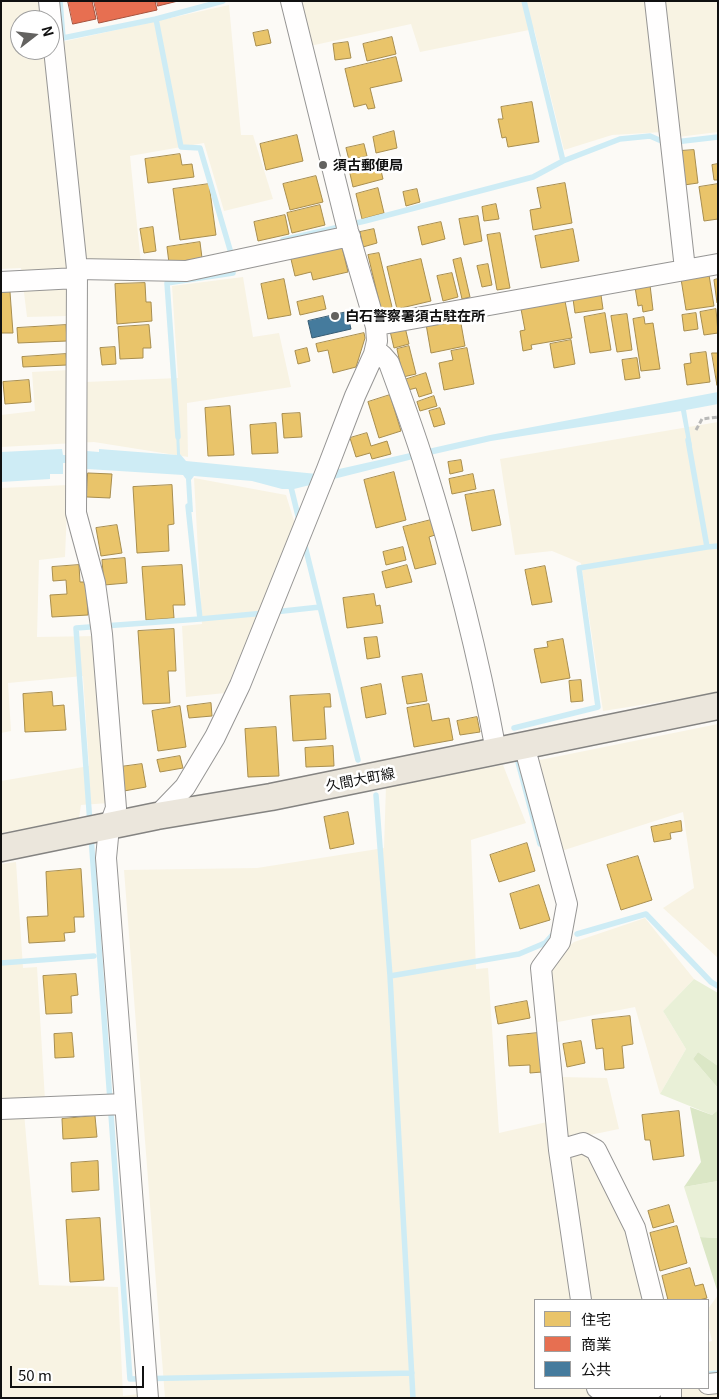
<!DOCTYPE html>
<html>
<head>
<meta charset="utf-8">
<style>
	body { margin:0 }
	#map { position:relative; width:719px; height:1399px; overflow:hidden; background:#fcfaf6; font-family:Georgia,"Noto Sans JP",serif }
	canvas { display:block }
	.frame { position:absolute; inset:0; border:2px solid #101010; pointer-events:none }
	.legend { position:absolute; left:534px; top:1299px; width:175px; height:90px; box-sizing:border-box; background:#fff; border:1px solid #9f9f9f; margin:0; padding:6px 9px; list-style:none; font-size:15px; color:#101010 }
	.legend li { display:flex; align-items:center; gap:10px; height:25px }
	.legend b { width:25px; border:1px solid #9f9f9f }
	.north { position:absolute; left:10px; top:10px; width:50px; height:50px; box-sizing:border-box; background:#fff; border:1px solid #9f9f9f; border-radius:50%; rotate:74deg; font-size:14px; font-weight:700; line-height:20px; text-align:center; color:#101010 }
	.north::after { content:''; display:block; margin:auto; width:18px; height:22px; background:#636260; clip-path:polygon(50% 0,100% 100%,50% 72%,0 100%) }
	.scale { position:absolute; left:10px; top:1366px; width:134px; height:22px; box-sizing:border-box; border:2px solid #101010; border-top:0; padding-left:6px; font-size:15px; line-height:18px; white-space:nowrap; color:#101010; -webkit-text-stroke:4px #fff; paint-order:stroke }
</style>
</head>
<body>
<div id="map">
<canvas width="719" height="1399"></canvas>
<div class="frame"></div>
<ul class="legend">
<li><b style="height:14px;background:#e9c46a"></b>住宅</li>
<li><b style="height:14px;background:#e76f51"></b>商業</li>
<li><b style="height:14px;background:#457b9d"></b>公共</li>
</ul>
<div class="north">N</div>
<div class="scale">50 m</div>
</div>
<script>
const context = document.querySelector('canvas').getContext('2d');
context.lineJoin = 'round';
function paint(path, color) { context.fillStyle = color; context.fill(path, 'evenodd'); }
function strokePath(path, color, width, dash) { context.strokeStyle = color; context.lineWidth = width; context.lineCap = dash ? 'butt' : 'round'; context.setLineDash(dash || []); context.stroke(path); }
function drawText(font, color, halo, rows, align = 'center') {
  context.font = font + ' Georgia,"Noto Sans JP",serif'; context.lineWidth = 5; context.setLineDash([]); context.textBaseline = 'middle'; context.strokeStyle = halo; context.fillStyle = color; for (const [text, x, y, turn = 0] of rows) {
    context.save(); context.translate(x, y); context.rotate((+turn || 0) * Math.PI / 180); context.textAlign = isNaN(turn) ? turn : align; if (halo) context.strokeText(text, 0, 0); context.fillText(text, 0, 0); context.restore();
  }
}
const farmland = new Path2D(`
	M1 1H53L57 43 229 5 241 135H253L273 199 224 211 204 143 130 156 141 264 67 265V316L27 317 21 268 1 269ZM20 20H50V50H20Z
	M299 1H647L663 132 612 135 564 150 534 29 420 52 411 24 310 46Z
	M665 1H718V132L678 137Z
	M243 277 253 337 279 333 291 387 187 403 188 457 94 442 1 447V415L35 411 32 372 87 369 86 382 178 378 172 286Z
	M718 422V693L603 711 581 563 552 551 515 555 500 459Z
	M194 478 286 495 295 524 225 693 186 697 182 626 202 624Z
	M68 485 65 557 39 560 37 637 98 636 109 803 81 805 79 818 1 833V781L89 766 83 676 8 683 11 731 1 733V488Z
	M718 724V958L663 908 694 888 683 812 555 853 535 761Z
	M503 765 526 823 471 840 476 969 488 968 499 1133 560 1119V1077L607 1078 619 1129 580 1137 629 1226 648 1300H535V1388H708V1342L712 1341 708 1324V1309L718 1295V1398H165L124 870 257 868 384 848 386 786Z
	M16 862 23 968 37 967 45 1100 23 1101 39 1285 118 1287 123 1396 138 1394V1398H1V864Z
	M645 918 694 979 663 1011 686 1049 660 1094 635 1007 553 1023 548 964 574 942Z`);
const green = new Path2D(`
	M694 979 718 993V1066L698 1052 693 1059 718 1088V1110L712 1115 660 1094 686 1049 663 1011Z
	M718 1181V1238L700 1237 684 1187Z`);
const forest = new Path2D(`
	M698 1052 718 1066V1088L693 1059Z
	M690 1107 712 1115 718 1110V1181L684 1187 701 1162Z
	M700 1237 718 1238V1293Z`);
const water = new Path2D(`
	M718 392V404L686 410 692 446 688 447 681 411 491 441 417 458 294 489H282L252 481 194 476 191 480 193 512H188L186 479 183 475 87 469V463H63V474H50V479L1 482V452L62 449 63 455 87 456V451L99 452V449L177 455 176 429H179L180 454 186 461 317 474 490 435Z`);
const homes = new Path2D(`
	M268 30 271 43 256 46 253 33Z
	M392 37 396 54 367 61 363 44Z
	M348 42 351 58 335 60 333 44Z
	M396 57 402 81 370 88 375 108 368 109 366 104 354 107 345 69Z
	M532 102 539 142 508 147 506 137 502 138 498 119H503L501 107Z
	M394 131 397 148 376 153 373 137Z
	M297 135 303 161 266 170 260 144Z
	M364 144 367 156 349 160 346 148Z
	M694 150 698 183 684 185 680 151Z
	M180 154 182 165 192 164 194 177 148 183 145 159Z
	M378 158 383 179 353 187 348 165Z
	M718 164V180H714L712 165Z
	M316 176 323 202 290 210 283 184Z
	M565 183 572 223 533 230 530 210 541 208 537 188Z
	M209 184 216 235 180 240 173 189Z
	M718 184V219L704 221 699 187Z
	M378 188 384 213 362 219 356 194Z
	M417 189 420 202 406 206 403 192Z
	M496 204 499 219 484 221 482 207Z
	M320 205 325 225 292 233 287 213Z
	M285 215 289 234 258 241 254 222Z
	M478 216 482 241 464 245 459 219Z
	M441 222 445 239 422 245 418 227Z
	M153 227 156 251 144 253 140 229Z
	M374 229 377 243 363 247 360 232Z
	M573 229 579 261 541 268 535 236Z
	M500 233 510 288 497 290 487 235Z
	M200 242 202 258 169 263 167 247Z
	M341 243 348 272 313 280 311 272 295 276 290 255Z
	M379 253 393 311 382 314 368 255Z
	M461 258 470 297 462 299 453 260Z
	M421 259 431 301 397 309 387 267Z
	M488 264 492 285 482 287 477 266Z
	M452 273 458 297 443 301 437 276Z
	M709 275 714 306 686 310 681 279Z
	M284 279 291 315 268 319 261 284Z
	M718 279V303H717L714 280Z
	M145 283 146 302H151L152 321 117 324 115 284Z
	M650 285 653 310 643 312 642 305 638 306 635 287Z
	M10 292 13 333H1V293Z
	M601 295 603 309 575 313 573 299Z
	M323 296 326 309 300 315 297 302Z
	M565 301 572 338 531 345 532 349 523 351 520 331 525 330 521 309Z
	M716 309 718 333 704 335 700 312Z
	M605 313 611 350 590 353 584 317Z
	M696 313 698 329 684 331 682 315Z
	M627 314 632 350 617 352 611 316Z
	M644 317 645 324 653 323 660 369 641 371 633 319Z
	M460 318 465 346 431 353 426 324Z
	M66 325 67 341 18 343 17 328Z
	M149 325 151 348H143V358L120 359 118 327Z
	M405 327 409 344 394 348 390 331Z
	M364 333 365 338 356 367 333 373 328 350 318 352 316 344Z
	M571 340 575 364 554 368 550 344Z
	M409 346 416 374 403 377 397 349Z
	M115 347 116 364 102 365 100 348Z
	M307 348 310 361 298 364 295 351Z
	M467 348 474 384 444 390 439 363 453 360 451 351Z
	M706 352 710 382 687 385 684 364 691 363 690 354Z
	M712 353H718L717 385Z
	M66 354 67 365 23 367 22 357Z
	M637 358 640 378 625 380 622 360Z
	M426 373 432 393 419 397 416 388 408 390 404 380Z
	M29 380 31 402 5 404 3 382Z
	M390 395 401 431 379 438 368 402Z
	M434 396 437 406 420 411 417 402Z
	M230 406 234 455 208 456 205 408Z
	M440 408 445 424 434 427 429 411Z
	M300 413 302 437 284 438 282 414Z
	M276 423 278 453 252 454 250 425Z
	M367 433 371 446 387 441 391 454 372 459 370 453 356 457 350 438Z
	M461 460 463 471 450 474 448 462Z
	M394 472 406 520 376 528 364 480Z
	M88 473 112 474 110 498 87 497Z
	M473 474 476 489 452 494 449 479Z
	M172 485 174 524 168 525 169 551 137 553 133 487Z
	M494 490 501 525 472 531 465 495Z
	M431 520 435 535 429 537 436 564 415 569 403 527Z
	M117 525 122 553 101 556 96 528Z
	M403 547 406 560 386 565 383 552Z
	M125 558 127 583 104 585 102 560Z
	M79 565 80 582H86L88 615 52 617 50 595 67 594 66 580 53 581 52 567Z
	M182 565 185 605H173L174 618 146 620 142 567Z
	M407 565 412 582 386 588 382 572Z
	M545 566 552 602 532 605 525 570Z
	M374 594 376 606 380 605 383 623 347 628 343 598Z
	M174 629 176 671H168L170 703 143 704 138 631Z
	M377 637 380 657 367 659 364 638Z
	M563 639 570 678 541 683 534 649 548 647 547 642Z
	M422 674 427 701 407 704 402 677Z
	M581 680 583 701 571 702 569 681Z
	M381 684 386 714 366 718 361 688Z
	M52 692 53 706 64 705 66 730 25 732 23 694Z
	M330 694 331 707H324L326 739 293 741 290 696Z
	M211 703 212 716 189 718 187 706Z
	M429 704 432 721 449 718 453 740 414 747 407 708Z
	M180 706 186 747 158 751 152 711Z
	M477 717 480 732 460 735 457 721Z
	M276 727 279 776 248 777 245 729Z
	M333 746 334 766 306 767 305 748Z
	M180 756 183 768 160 772 157 760Z
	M142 764 146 787 124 791 120 767Z
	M348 812 354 844 330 849 324 817Z
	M681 821 682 831 670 833 671 839 654 842 651 827Z
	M527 843 535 871 499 882 490 855Z
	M638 856 652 900 621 910 607 865Z
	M81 869 84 917H74L75 932 64 933 65 941 29 943 27 917 48 916 46 872Z
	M539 885 550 920 520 929 510 894Z
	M76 974 78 995 71 996 72 1013 46 1014 43 976Z
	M527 1001 530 1018 498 1024 495 1007Z
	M630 1016 633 1044 622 1046 624 1068 605 1070 603 1048 596 1049 592 1020Z
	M72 1033 74 1057 55 1058 54 1034Z
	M538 1033 542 1072 530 1073V1065L509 1066 507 1036Z
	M581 1041 585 1063 567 1067 563 1044Z
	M679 1111 684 1156 653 1160 650 1140H645L642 1115Z
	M95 1116 97 1137 63 1139 62 1119Z
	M98 1161 99 1190 72 1192 71 1163Z
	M669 1205 674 1222 653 1228 648 1211Z
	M100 1218 104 1280 70 1282 66 1220Z
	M677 1226 687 1263 660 1271 650 1233Z
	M690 1268 695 1286 703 1284 707 1298 699 1300H668L662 1276Z`);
const shops = new Path2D(`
	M68 1H92L96 19 73 24Z
	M94 1H155L157 10 99 23Z
	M157 1H178L158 6Z`);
const public = new Path2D(`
	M347 312 351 329 312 338 308 321Z`);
const stream = new Path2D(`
	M60 1 63 38 156 19 181 147 200 148 231 253
	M524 1 563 161
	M156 19 223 1
	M675 142 718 137
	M283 240 365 221 533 177 563 161 620 139 650 136 666 143
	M178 437 167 283 233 273 232 264
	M290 483 299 520
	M304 542 358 760
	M707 547 718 546
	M274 612 320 607
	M200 619 265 613
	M514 728 598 707 579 568 707 547 688 440
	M518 762 540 844
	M376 795 390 976 413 1398
	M90 824 76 628 200 619 188 506
	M91 836 130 1379 412 1373
	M577 934 646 914 711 982 718 986
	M1 963 94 956
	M390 976 519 954 545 943 555 932
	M708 1374 718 1373`);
const path = new Path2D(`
	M696 430 702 419 718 417`);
const minor = new Path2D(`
	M49 1 77 269 76 513 95 583 102 634 116 808 109 827 106 858 148 1398
	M655 1 685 269
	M77 269 186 271 350 236
	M1 282 77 278
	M376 327 383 324 718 264
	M374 354 382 355 389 363C401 396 413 428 423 460 453 556 478 653 496 751
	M524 745 567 904 560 942 541 968 559 1150 581 1300
	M157 816 185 787 215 737 240 685 327 469 355 396 374 354 377 341 376 327 348 231 291 1
	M1 1109 125 1104
	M559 1150 583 1143 596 1150 635 1228 653 1300
	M708 1384 718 1383
	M597 1388 602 1391 654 1388
	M671 1398V1388`);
const major = new Path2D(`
	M1 848 157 816 271 797 718 706`);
const markers = [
	[323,165,5,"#636260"],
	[335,316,5,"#636260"]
];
const poiNames = [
	["須古郵便局",333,165],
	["白石警察署須古駐在所",345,316]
];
const streetNames = [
	["久間大町線",360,779,-11]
];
paint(farmland, '#f8f3e3');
paint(green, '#e9f0d7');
paint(forest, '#dbe7c6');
paint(water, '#ceecf5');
paint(homes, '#e9c46a');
strokePath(homes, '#a88e4f', 1);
paint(shops, '#e76f51');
strokePath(shops, '#a6523e', 1);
paint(public, '#457b9d');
strokePath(public, '#355b73', 1);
strokePath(stream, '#ceecf5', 5.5);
strokePath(minor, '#969594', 22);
strokePath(major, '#848381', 29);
strokePath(path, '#b9b9b8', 3, [5, 2.5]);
strokePath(minor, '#fffefe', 20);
strokePath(major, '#ebe6dc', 26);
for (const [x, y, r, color] of markers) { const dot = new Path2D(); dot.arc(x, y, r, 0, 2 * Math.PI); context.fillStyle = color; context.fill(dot); strokePath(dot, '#fff', 2); }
drawText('bold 14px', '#101010', '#fff', poiNames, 'left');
drawText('14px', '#101010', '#fff', streetNames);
</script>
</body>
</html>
